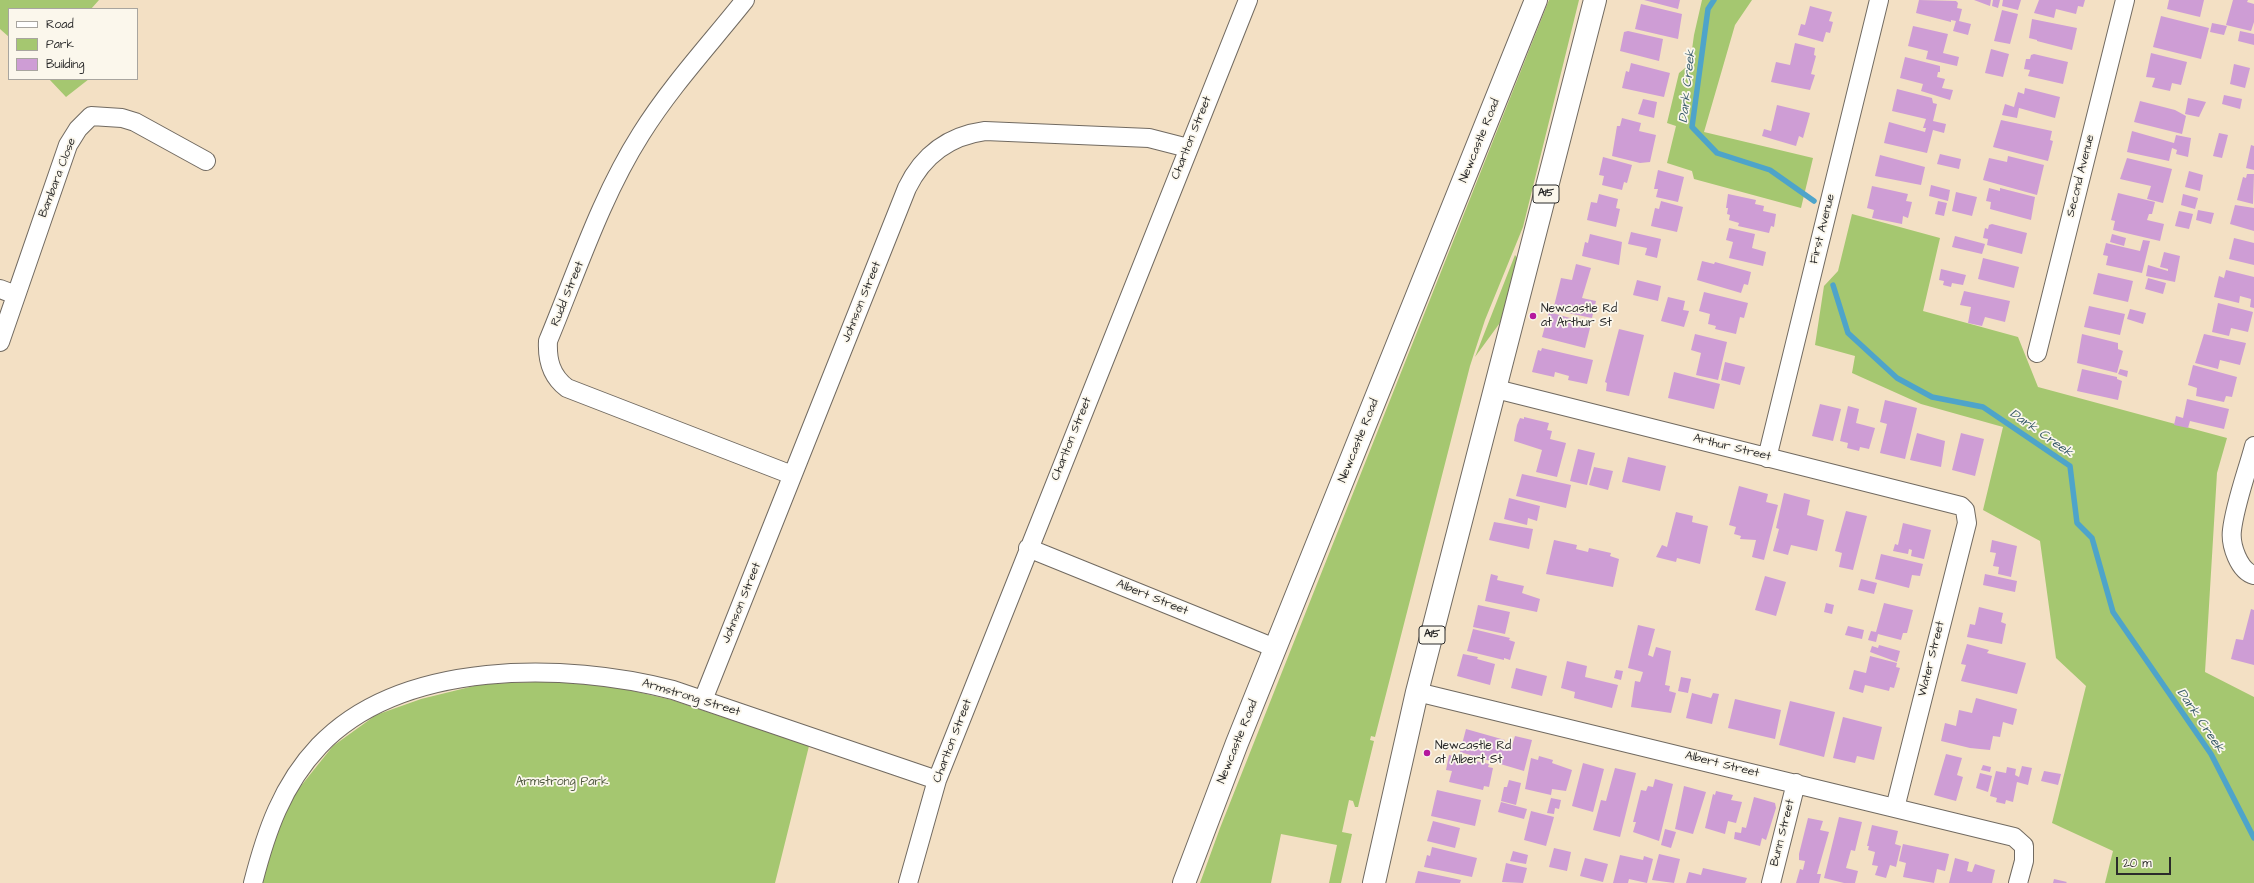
<!DOCTYPE html>
<html>
<head>
<meta charset="utf-8">
<style>
	body { margin:0 }
	#map { position:relative; width:2254px; height:883px; overflow:hidden; background:#f3e0c4; font-family:"Architects Daughter",sans-serif }
	canvas { display:block }
	.legend { position:absolute; left:8px; top:8px; width:130px; height:72px; box-sizing:border-box; background:#fbf7ec; border:1px solid #a8a59f; margin:0; padding:5px 7px; list-style:none; font-size:12px; color:#2b2b2b }
	.legend li { display:flex; align-items:center; gap:8px; height:20px }
	.legend b { width:20px; border:1px solid #a8a59f }
	.scale { position:absolute; left:2116px; top:857px; width:55px; height:18px; box-sizing:border-box; border:2px solid #2b2b2b; border-top:0; padding-left:5px; font-size:12px; line-height:14px; white-space:nowrap; color:#2b2b2b; -webkit-text-stroke:3px #fbf7ec; paint-order:stroke }
</style>
</head>
<body>
<div id="map">
<canvas width="2254" height="883"></canvas>
<ul class="legend">
<li><b style="height:5px;background:#fff"></b>Road</li>
<li><b style="height:11px;background:#a5c770"></b>Park</li>
<li><b style="height:11px;background:#ce9dd5"></b>Building</li>
</ul>
<div class="scale">20 m</div>
</div>
<script>
const context = document.querySelector('canvas').getContext('2d');
context.lineJoin = 'round';
function paint(path, color) { context.fillStyle = color; context.fill(path, 'evenodd'); }
function strokePath(path, color, width, dash) { context.strokeStyle = color; context.lineWidth = width; context.lineCap = dash ? 'butt' : 'round'; context.setLineDash(dash || []); context.stroke(path); }
function drawText(font, color, halo, rows, align = 'center') {
  context.font = font + ' "Architects Daughter",sans-serif'; context.lineWidth = 3.5; context.setLineDash([]); context.textBaseline = 'middle'; context.strokeStyle = halo; context.fillStyle = color; for (const [text, x, y, turn = 0] of rows) {
    context.save(); context.translate(x, y); context.rotate((+turn || 0) * Math.PI / 180); context.textAlign = isNaN(turn) ? turn : align; if (halo) context.strokeText(text, 0, 0); context.fillText(text, 0, 0); context.restore();
  }
}
const green = new Path2D(`
	M0 0H99L91 9H9V37L0 29Z
	M1549 0H1579L1523 227 1485 320 1470 366 1375 737 1371 736 1370 740 1374 741 1358 807H1355L1353 801 1349 800 1342 832 1352 834 1341 883H1329L1337 845 1281 834 1271 883H1200L1220 828Z
	M1702 0H1752L1735 25 1704 132 1813 158 1801 208 1694 179 1692 171 1667 163 1676 126 1667 123 1679 73 1690 64 1694 35Z
	M49 79H89L66 97Z
	M1852 214 1940 238 1923 311 2018 337 2038 387 2227 438 2217 473 2205 672 2254 697V883H2105L2113 851 2052 823 2086 686 2056 658 2040 541 1983 510 2003 427 1921 404 1852 373 1855 356 1815 345 1824 286 1838 271Z
	M1515 255 1518 259 1502 320 1475 357Z
	M561 681 603 684 672 700 809 746 775 883H263L269 855 292 797 333 746 376 715 421 699 482 684Z`);
const stream = new Path2D(`
	M1714 0 1708 9 1692 127 1717 153 1770 170 1814 201
	M1833 285 1848 333 1897 378 1932 397 1983 407 2070 466 2077 523 2092 538 2113 612 2211 754 2254 838`);
const building = new Path2D(`
	M1644 0H1680L1678 9Z
	M1919 0 1956 1 1958 3 1957 8 1962 9 1959 21 1971 24 1968 35 1953 31 1956 21 1951 20V22L1916 13Z
	M1974 0H1991L1990 6Z
	M1993 0H2000L1998 8 1992 6Z
	M2003 0H2021L2018 10 2002 6Z
	M2039 0H2085L2083 7 2078 6 2076 14 2056 9 2054 18 2034 13Z
	M2169 0H2204L2200 17 2167 9Z
	M2233 0H2248L2247 2 2254 4V22L2251 31 2226 25Z
	M1641 4 1682 14 1678 39 1635 29Z
	M1810 6 1832 12 1829 21 1833 22 1830 33 1826 32 1823 42 1798 35 1801 24 1805 25Z
	M2002 10 2018 14 2010 44 1994 41Z
	M2161 16 2209 28 2201 59 2153 47Z
	M2032 19 2077 28 2072 50 2037 41V40L2029 38Z
	M2212 23 2227 26 2224 35 2210 32Z
	M1913 26 1948 34 1943 53 1959 57 1957 66 1926 59 1928 51 1908 46Z
	M1628 31 1663 39 1659 61 1620 51 1624 32Z
	M2240 31 2254 34V45L2238 41Z
	M1795 43 1815 48 1814 55 1816 56 1811 74 1815 75 1810 90 1771 82 1776 62 1790 65Z
	M1991 49 2009 54 2003 77 1985 73Z
	M2151 53 2187 62 2181 85 2172 83 2170 91 2152 87 2155 78 2146 77Z
	M2034 54 2068 62 2063 84 2028 76 2030 70 2024 69 2026 59H2030L2031 55Z
	M1905 57 1940 66V72H1938L1937 77 1945 79 1942 88 1953 90 1950 100 1921 91 1923 84 1900 78Z
	M1631 63 1670 73 1664 97 1622 88 1626 71 1629 72Z
	M2234 64 2250 68 2245 88 2230 84Z
	M2025 88 2060 97 2055 118 2019 108 2017 118 2002 115 2005 104 2014 107 2018 92 2024 94Z
	M1897 89 1932 98 1933 103 1937 104 1933 121 1946 124 1944 133 1933 130 1927 153 1884 143 1889 122 1925 132 1926 128H1923L1926 119 1892 111Z
	M2224 95 2242 99 2240 109 2222 104Z
	M2188 98 2206 102 2199 117 2185 114Z
	M1643 99 1657 102 1654 118 1638 114Z
	M2140 101 2175 110 2186 116 2182 134 2134 122Z
	M1777 105 1810 113 1803 138 1799 136 1796 146 1762 136 1764 129 1771 131Z
	M1622 118 1641 123 1639 131 1656 135 1650 162 1640 163 1612 156 1617 126H1620Z
	M2001 120 2052 131 2050 140 2053 141 2048 161 1993 147Z
	M2132 131 2174 143 2176 135 2191 138 2188 157 2176 154 2177 150 2172 148 2169 161 2127 152Z
	M2219 133 2228 135 2222 158 2213 156Z
	M2251 145 2254 146V170L2246 168Z
	M1940 154 1961 159 1959 169 1937 164Z
	M1880 155 1925 167 1921 185 1875 176Z
	M2008 156 2044 165 2037 195 1983 180 1989 158 2007 162Z
	M1603 157 1632 165 1627 183 1624 182 1622 190 1602 185 1604 176 1599 175Z
	M2127 158 2172 169 2163 203 2147 199 2151 186 2120 179Z
	M1658 170 1684 177 1678 202 1656 197 1658 189H1654Z
	M2189 171 2203 175 2200 191 2185 187Z
	M2247 174H2254L2253 204 2237 200 2243 177 2246 178Z
	M1931 185 1950 190 1948 201 1929 196Z
	M1872 186 1908 194 1906 201 1912 202 1908 218 1903 216 1902 224 1872 218 1874 210 1867 208Z
	M1989 188 2000 191V188L2035 197 2031 220 1990 209 1991 202 1986 201Z
	M1956 192 1977 197 1972 216 1952 211Z
	M2118 193 2155 202 2152 214H2149L2147 220 2164 224 2160 241 2113 230 2115 221 2111 220Z
	M1599 194 1618 199 1616 208 1620 209 1616 227 1587 220 1591 202 1597 203Z
	M1728 194 1756 200 1755 204 1764 206 1763 211 1776 214 1774 227 1771 226 1769 233 1738 226 1739 223 1729 220 1730 215 1727 214 1728 208H1726Z
	M2183 194 2198 198 2195 209 2181 205Z
	M1661 201 1683 207 1677 232 1651 226 1655 208 1659 209Z
	M1938 201 1947 203 1944 216 1935 214Z
	M2235 205 2254 208V231L2230 224Z
	M2198 210 2214 213 2211 224 2196 220Z
	M2179 211 2193 214 2189 229 2175 226Z
	M1992 224 2027 233 2022 254 1987 245 1988 239 1983 238 1985 228 1988 229 1989 225Z
	M1729 228 1755 234 1752 248 1766 252 1763 266 1729 258 1733 242 1726 240Z
	M1631 232 1661 239 1657 258 1645 255 1647 248 1628 244Z
	M1590 234 1622 242 1619 265 1582 256 1585 242 1588 243Z
	M2112 234 2126 238 2124 246 2110 242Z
	M1955 236 1985 244 1982 254 1952 247Z
	M2234 238 2254 243V265L2229 259Z
	M2143 240 2150 241 2142 273 2106 265 2108 256 2103 255 2106 243 2140 251Z
	M2164 252 2180 256 2175 282 2146 276 2148 265 2168 271V269L2160 267Z
	M1983 258 2019 267 2014 288 1978 279Z
	M1702 261 1714 264 1715 262 1751 272 1748 285 1744 284 1741 293 1697 280Z
	M1576 264 1591 268 1582 298 1596 301 1592 318 1553 310 1561 278 1572 280Z
	M1941 269 1966 275 1963 285 1952 283 1951 287 1943 285 1944 281 1939 280Z
	M2226 270 2254 277V308L2250 307 2251 299 2240 296 2239 303 2214 297 2219 276 2224 278Z
	M2098 273 2133 281 2128 302 2093 294Z
	M2148 278 2166 283 2163 294 2145 289Z
	M1637 280 1661 286 1658 301 1633 295Z
	M1964 291 2010 301 2005 322 1985 317 1982 326 1968 323 1971 307 1960 305Z
	M1704 292 1748 303 1744 318 1740 317 1736 334 1715 329 1716 326 1708 324 1710 314 1699 311Z
	M1668 297 1685 301 1683 310 1689 311 1684 327 1661 321Z
	M2218 303 2253 312 2248 332 2231 328 2229 336 2212 332Z
	M2089 306 2125 314 2120 335 2084 327Z
	M2130 309 2146 313 2143 324 2127 319Z
	M1549 312 1591 324 1585 348 1542 337Z
	M1619 329 1644 335 1629 396 1606 391 1607 383 1605 382Z
	M1695 334 1727 342 1718 380 1696 375 1701 353 1691 350Z
	M2082 334 2118 343V349L2123 351 2117 373 2077 363Z
	M2204 334 2246 343 2240 365 2220 360 2218 369 2195 363Z
	M1542 348 1593 360 1587 384 1568 380 1569 376 1555 372 1554 377 1532 372 1538 350 1541 351Z
	M1725 362 1745 367 1740 385 1721 380Z
	M2193 365 2237 377 2232 397 2226 396 2224 402 2196 396 2197 388 2188 385Z
	M2082 369 2117 377V379L2122 381 2118 400 2077 391Z
	M2120 369 2128 371 2127 377 2118 374Z
	M1674 372 1720 384 1714 409 1668 398Z
	M2187 399 2229 409 2224 429 2190 421 2188 428 2174 425 2176 416 2183 418Z
	M1885 400 1917 408 1905 459 1880 453 1887 424 1880 422Z
	M1820 404 1841 409 1833 441 1812 436Z
	M1848 406 1859 409 1856 423 1875 428 1869 449 1860 447 1859 451 1847 448 1848 443 1840 441Z
	M1524 417 1549 423 1547 430 1552 431 1550 439 1566 443 1557 477 1536 472 1542 450 1514 441 1517 425 1520 418 1524 419Z
	M1917 433 1945 441 1941 467 1910 460Z
	M1961 433 1984 439 1975 476 1952 470Z
	M1578 449 1595 453 1587 485 1570 481Z
	M1628 457 1666 466 1660 491 1622 482Z
	M1594 467 1613 471 1608 490 1589 485Z
	M1522 474 1571 485 1566 508 1516 496Z
	M1739 486 1768 494 1766 502 1778 505 1764 560 1752 557 1756 540 1740 539 1741 536 1734 534 1736 527 1729 525Z
	M1784 493 1810 500 1807 515 1824 520 1817 551 1791 545 1788 555 1773 551 1779 529 1776 528Z
	M1509 498 1540 506 1537 521 1528 518 1527 525 1504 519Z
	M1846 511 1867 516 1853 570 1839 567 1842 553 1835 551Z
	M1676 512 1693 516 1692 522 1708 526 1700 564 1677 558 1676 562 1656 557 1662 545 1667 547Z
	M1494 522 1533 529 1529 549 1489 540Z
	M1903 523 1931 530 1924 559 1911 556 1912 550 1909 549 1908 554 1893 551 1895 544 1898 545Z
	M1554 540 1577 545 1576 549 1588 552 1589 548 1611 553 1610 556 1619 559 1613 587 1546 574Z
	M1992 540 2017 546 2011 577 1998 574 1999 567 1993 566 1996 553 1990 552Z
	M1881 554 1923 564 1920 576 1912 575 1909 588 1875 579Z
	M1491 574 1498 576 1497 580 1524 586 1522 593 1540 599 1537 612 1485 601Z
	M1985 574 2017 581 2015 592 1983 585Z
	M1765 576 1786 582 1776 616 1755 610Z
	M1861 579 1877 583 1874 594 1858 590Z
	M1826 603 1834 605 1832 614 1824 612Z
	M1884 603 1913 610 1907 633H1903L1901 640 1878 634 1876 642 1868 640 1871 631 1876 632Z
	M1478 605 1510 612 1505 634 1473 627Z
	M1979 607 2003 613 2001 622 2006 624 2002 644 1967 637 1970 624 1975 625Z
	M2251 609 2254 610V665L2231 659 2236 639 2243 640Z
	M1638 625 1655 629 1648 655 1653 657 1656 647 1671 651 1665 685 1670 686 1669 691 1676 693 1671 713 1631 707 1635 681 1640 682 1643 672 1628 668Z
	M1848 626 1864 630 1862 639 1845 635Z
	M1473 629 1510 638 1509 640 1515 642 1510 660 1504 658V660L1467 651Z
	M1967 644 1989 650 1987 653 2026 663 2017 694 1961 681 1966 665 1961 664Z
	M1879 645 1900 651 1897 662 1870 652 1872 646 1878 648Z
	M1463 654 1478 657 1477 659 1495 664 1490 685 1457 676Z
	M1870 656 1897 663 1896 667 1900 668 1894 688 1890 687 1889 691 1865 685 1863 693 1849 689 1854 670 1866 673Z
	M1567 661 1587 666 1585 677 1618 685 1612 708 1574 698 1575 692 1561 688Z
	M1516 668 1547 676 1542 696 1511 688Z
	M1616 670 1623 671 1621 680 1614 678Z
	M1681 677 1691 679 1688 693 1678 691Z
	M1692 693 1711 698 1713 693 1719 694 1712 724 1686 718Z
	M1976 698 2017 709 2013 725 2003 722 2000 737 1993 736 1990 750 1970 748 1941 741 1945 723 1956 726 1959 710 1972 713Z
	M1735 699 1781 710 1775 739 1728 728Z
	M1790 701 1835 712 1824 757 1779 745Z
	M1843 717 1882 727 1874 760 1857 756 1855 763 1833 758Z
	M1466 729 1505 740 1502 749 1507 751 1511 749 1515 736 1532 740 1524 771 1460 752Z
	M1946 754 1962 758 1957 775 1963 777 1956 801 1934 795Z
	M1449 755 1489 764 1488 767 1493 768 1489 787 1484 786 1483 790 1449 782 1452 771 1446 770Z
	M1539 756 1553 760 1552 763 1572 770 1566 791 1552 789 1551 795 1525 789 1531 758 1538 760Z
	M1583 763 1604 769 1593 812 1572 806Z
	M1983 765 1991 767 1990 772 1981 770Z
	M2022 766 2032 768 2028 785 2017 782 2013 802 2006 800 2005 804 1996 802 1997 798 1990 796 1996 771 2006 773 2007 767 2016 769 2015 775 2019 777Z
	M1615 768 1636 773 1620 837 1593 830 1601 800 1606 801Z
	M2044 771 2061 774 2058 785 2041 781Z
	M1980 773 1992 776 1988 792 1976 788Z
	M1655 779 1673 784 1659 841 1633 832 1636 822H1633L1641 790 1646 791 1648 786 1653 787Z
	M1509 780 1521 783 1516 805 1501 801 1504 787H1507Z
	M1684 786 1706 792 1693 834 1675 829Z
	M1437 790 1481 800 1475 826 1431 816Z
	M1716 791 1733 795 1731 800 1742 802 1736 823 1728 821 1725 834 1705 828 1713 794 1715 795Z
	M1754 797 1775 803 1776 808 1766 840 1762 838 1760 846 1734 839 1735 832 1741 833 1742 827 1746 828Z
	M1551 798 1561 800 1559 809 1555 808 1554 814 1547 813Z
	M1501 802 1527 809 1524 819 1498 812Z
	M1531 811 1554 817 1546 846 1524 840Z
	M1839 817 1862 822 1855 851 1851 850 1846 868 1858 871 1855 883H1844L1824 878Z
	M1808 818 1823 821 1820 830 1829 832 1817 874H1821L1819 883H1796L1800 869 1803 870 1805 861 1799 860V854Z
	M1433 821 1460 828 1455 848 1427 841Z
	M1872 825 1898 831 1895 844 1901 846 1896 867 1890 865 1886 878 1875 875 1878 866 1872 865 1875 852 1868 850 1869 846H1867Z
	M1665 829 1676 832 1671 848 1661 845Z
	M1903 844 1949 854 1945 871 1937 869 1934 883 1903 877 1906 863 1899 861Z
	M1432 847 1477 858 1472 877 1424 867 1427 855 1430 856Z
	M1554 848 1571 852 1567 871 1549 867Z
	M1513 851 1528 855 1526 864 1510 861Z
	M1659 854 1680 859 1674 883 1652 880Z
	M1620 855 1643 860 1644 856 1653 859 1647 883 1629 879 1628 883H1613Z
	M1585 858 1608 864 1603 882 1580 876Z
	M1955 858 1969 862 1967 871 1972 872 1975 864 1995 870 1992 883H1949Z
	M1506 863 1527 868 1523 883 1502 882Z
	M1703 868 1747 878 1745 883H1686L1689 872 1701 875Z
	M1418 871 1452 878 1461 880 1460 883H1415Z
	M2054 879 2067 882 2066 883H2053Z`);
const street = new Path2D(`
	M745 0C710 44 671 86 641 134 601 197 577 271 548 341 547 360 551 376 567 388L792 475
	M0 289 16 295
	M0 342 68 145 78 129 91 116 122 118 135 122 206 161
	M2037 353 2125 0
	M1496 389 1961 506 1965 510 1967 523 1895 808
	M2254 446C2247 472 2235 504 2232 530 2230 545 2239 571 2254 575
	M1767 458 1879 0
	M1028 548 1275 648
	M1417 692 2014 837 2024 846V861L2018 883
	M703 700 907 188C923 155 948 136 985 131L1149 138 1188 148
	M253 883C266 832 282 785 319 746 402 659 566 662 673 690L937 780
	M908 883 937 780 1248 0
	M1771 883 1796 783`);
const highway = new Path2D(`
	M1184 883 1237 743 1536 0
	M1374 883 1417 692 1595 0`);
const markers = [
	[1533,316,4,"#b5179e"],
	[1427,753,4,"#b5179e"]
];
const shields = [
	[1546,194,26],
	[1432,635,26]
];
const shieldNames = [
	["A15",1546,194],
	["A15",1432,635]
];
const streetNames = [
	["Charlton Street",1192,138,-68],
	["Newcastle Road",1480,141,-68],
	["Second Avenue",2081,176,-76],
	["Bambara Close",58,178,-69],
	["First Avenue",1823,229,-76],
	["Rudd Street",568,294,-68],
	["Johnson Street",862,302,-68],
	["Charlton Street",1072,439,-68],
	["Newcastle Road",1359,441,-68],
	["Arthur Street",1732,448,14],
	["Albert Street",1152,598,22],
	["Johnson Street",742,603,-68],
	["Water Street",1932,659,-76],
	["Armstrong Street",691,698,17],
	["Charlton Street",953,741,-69],
	["Newcastle Road",1238,742,-68],
	["Albert Street",1722,765,14],
	["Bunn Street",1783,833,-76]
];
const poiNames = [
	["Newcastle Rd",1541,309],
	["at Arthur St",1541,323],
	["Newcastle Rd",1435,746],
	["at Albert St",1435,760]
];
const parkNames = [
	["Armstrong Park",562,782]
];
const waterNames = [
	["Dark Creek",1688,86,-84],
	["Dark Creek",2041,434,35],
	["Dark Creek",2200,721,56]
];
paint(green, '#a5c770');
strokePath(stream, '#4ea4ca', 5.5);
paint(building, '#ce9dd5');
strokePath(street, '#716a61', 20);
strokePath(highway, '#716a61', 24);
strokePath(street, '#fff', 18);
strokePath(highway, '#fff', 22);
for (const [x, y, r, color] of markers) { const dot = new Path2D(); dot.arc(x, y, r, 0, 2 * Math.PI); context.fillStyle = color; context.fill(dot); strokePath(dot, '#fbf7ec', 1.5); }
for (const [x, y, w] of shields) { const box = new Path2D(); box.roundRect(x - w / 2, y - 9, w, 18, 3); context.fillStyle = '#fbf7ec'; context.fill(box); strokePath(box, '#2b2b2b', 1); }
drawText('bold 11px', '#2b2b2b', null, shieldNames);
drawText('12px', '#2b2b2b', '#fbf7ec', streetNames);
drawText('12px', '#2b2b2b', '#fbf7ec', poiNames, 'left');
drawText('12px', '#505a40', '#fbf7ec', parkNames);
drawText('italic 13px', '#395b6b', '#fbf7ec', waterNames);
</script>
</body>
</html>
